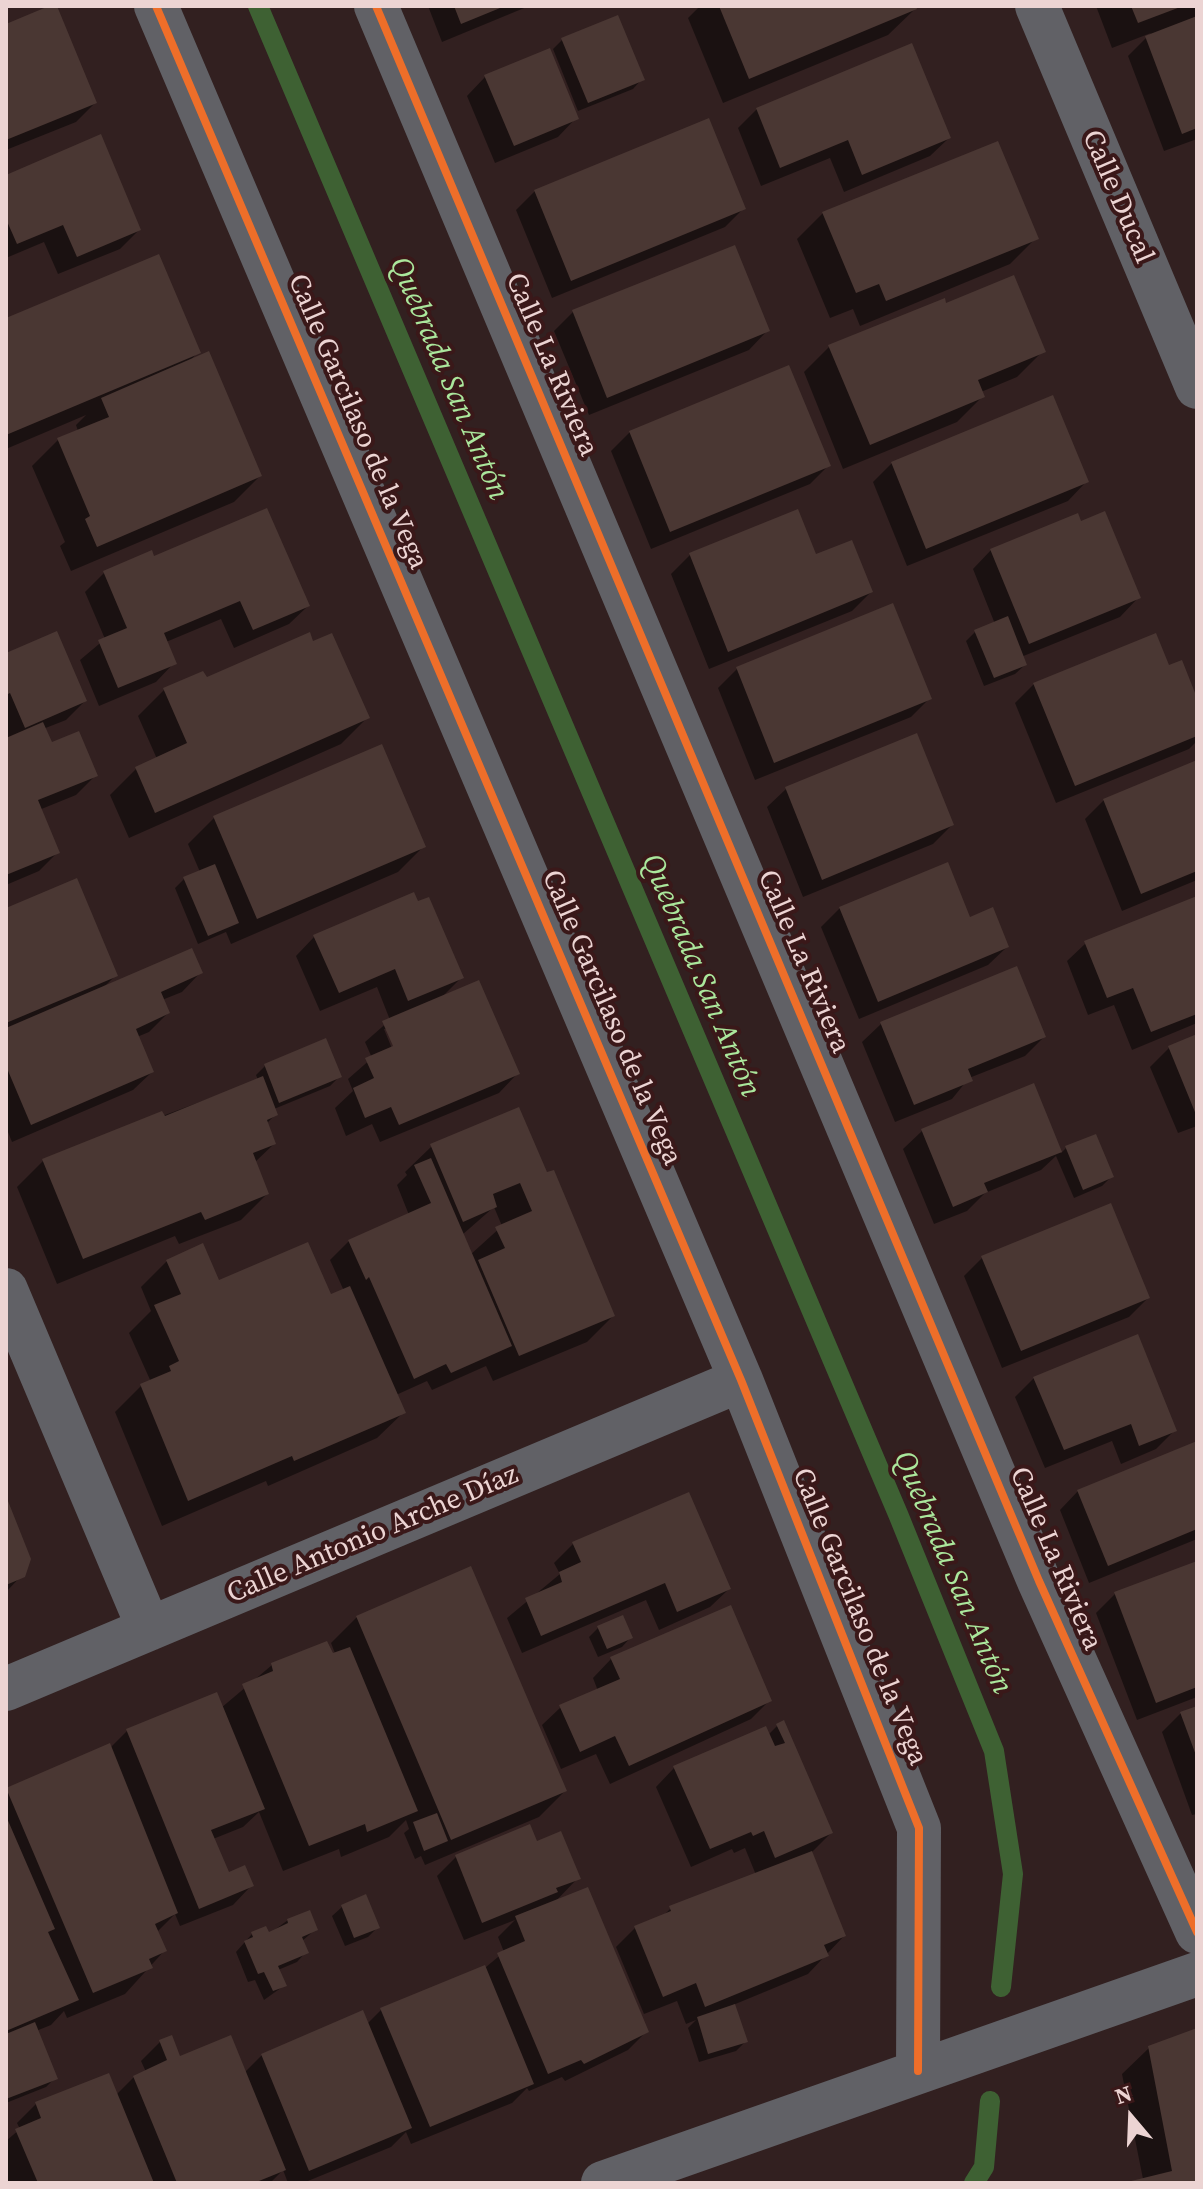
<!DOCTYPE html>
<html>
<head>
<meta charset="utf-8">
<style>
	body { margin:0 }
	#map { position:relative; width:1203px; height:2189px; overflow:hidden; background:#322020; font-family:"Source Serif 4",serif }
	canvas { display:block }
	.frame { position:absolute; inset:0; border:8px solid #ecd4d3; pointer-events:none }
	.north { position:absolute; left:1091px; top:2077px; width:80px; height:80px; -webkit-text-stroke:6px #3a1819; paint-order:stroke; rotate:341deg; font-size:22px; font-weight:700; line-height:32px; text-align:center; color:#ecd4d3 }
	.north::after { content:''; display:block; margin:auto; width:28px; height:36px; background:#ecd4d3; clip-path:polygon(50% 0,100% 100%,50% 72%,0 100%) }
</style>
</head>
<body>
<div id="map">
<canvas width="1203" height="2189"></canvas>
<div class="frame"></div>
<div class="north">N</div>
</div>
<script>
const context = document.querySelector('canvas').getContext('2d');
context.lineJoin = 'round';
function paint(path, color) { context.fillStyle = color; context.fill(path, 'evenodd'); }
function strokePath(path, color, width, dash) { context.strokeStyle = color; context.lineWidth = width; context.lineCap = dash ? 'butt' : 'round'; context.setLineDash(dash || []); context.stroke(path); }
function drawText(font, color, halo, rows, align = 'center') {
  context.font = font + ' "Source Serif 4",serif'; context.lineWidth = 8; context.setLineDash([]); context.textBaseline = 'middle'; context.strokeStyle = halo; context.fillStyle = color; for (const [text, x, y, turn = 0] of rows) {
    context.save(); context.translate(x, y); context.rotate((+turn || 0) * Math.PI / 180); context.textAlign = isNaN(turn) ? turn : align; if (halo) context.strokeText(text, 0, 0); context.fillText(text, 0, 0); context.restore();
  }
}
const shadow = new Path2D(`
	M55 6 95 103 76 122 6 150V26Z
	M428 6H529L442 42Z
	M700 6H913L915 9 888 35 723 103 688 18Z
	M1096 6H1197V139L1164 151 1128 56 1151 33 1112 48Z
	M562 40 642 79 633 89 578 111 553 49Z
	M485 77 576 118 558 137 495 163 467 96Z
	M757 109 949 138 930 156 844 192 830 158 761 186 738 128Z
	M6 177 139 230 120 249 58 274 44 242 6 258Z
	M535 191 744 208 725 227 552 298 516 210Z
	M823 213 1036 238 1010 264 860 326 853 309 830 318 797 239Z
	M945 305 1043 351 1017 377 981 392 983 396 957 422 843 469 804 372 830 346Z
	M573 312 767 331 749 350 589 415 554 331Z
	M6 321 198 352 189 362 260 476 234 502 71 571 60 546 65 542 32 466 58 440 78 431 76 425 86 415 6 449Z
	M630 432 828 466 810 484 651 549 611 451Z
	M892 463 1086 482 1068 501 907 566 873 482Z
	M1080 523 1138 598 1120 617 1021 657 1025 665 1015 674 984 686 966 641 975 632 995 624 973 569 991 550Z
	M690 555 815 557 871 592 852 611 709 669 671 574Z
	M153 559 308 606 289 624 234 648 221 619 166 642 174 663 156 682 99 706 80 660 105 639 85 592 104 573Z
	M892 605 929 699 911 717 755 780 718 688 737 669Z
	M312 643 367 718 341 744 129 838 110 795 136 769 157 759 138 716 164 690 206 680Z
	M6 655 85 701 66 720 43 729 51 745 95 776 76 795 39 810 58 852 39 871 6 885Z
	M1168 667 1197 703V741L1189 749 1056 803 1015 703 1034 684Z
	M1197 762V880L1122 911 1085 819 1104 800Z
	M786 789 952 825 933 844 803 897 767 807Z
	M214 818 424 846 398 872 231 944 226 932 198 944 175 888 184 879 200 872 188 844Z
	M1197 898V1023L1132 1050 1114 1005 1088 1015 1067 961 1086 943Z
	M840 908 969 919 1007 947 988 965 859 1019 821 927Z
	M6 910 115 976 102 989 200 973 182 992 162 1000 168 1013 149 1032 137 1037 152 1072 133 1090 12 1142 6 1127Z
	M314 937 461 978 441 998 517 1074 499 1093 380 1142 372 1124 346 1136 335 1108 353 1091 348 1079 372 1058 365 1042 390 1020 377 987 320 1011 296 956ZM384 1029H388L399 1055 395 1056Z
	M881 1024 1044 1037 1025 1056 969 1078 952 1099 895 1122 862 1042Z
	M1197 1037V1126L1178 1133 1150 1067 1169 1048Z
	M265 1066 340 1076 330 1086 274 1109 276 1114 266 1124 274 1144 254 1163 267 1194 241 1220 179 1244 175 1236 57 1284 17 1187 43 1161 258 1080 256 1075Z
	M1033 1086 1061 1153 1066 1148 1112 1176 1102 1186 1074 1198 1056 1156 1041 1170 985 1193 967 1211 934 1224 903 1149 922 1131Z
	M518 1110 613 1316 587 1342 493 1381 486 1366 432 1390 427 1381 396 1395 404 1412 377 1438 268 1486 266 1481 162 1526 115 1412 141 1386 151 1382 129 1333 151 1311 141 1287 167 1261 218 1283 330 1297 344 1291 330 1260 349 1241 409 1215 397 1185 407 1175 405 1172 432 1146ZM494 1207 502 1226 470 1255 462 1235Z
	M982 1258 1148 1298 1129 1317 1002 1368 964 1276Z
	M1034 1378 1175 1430 1156 1449 1121 1464 1112 1441 1045 1468 1015 1397Z
	M1197 1443V1539L1089 1583 1060 1510 1078 1491Z
	M6 1501 27 1551V1570L6 1592Z
	M573 1544 729 1589 710 1607 659 1630 646 1600 522 1653 507 1618 560 1574 554 1563Z
	M1197 1563V1697L1137 1720 1096 1613 1115 1594Z
	M357 1617 565 1791 539 1817 425 1865 421 1856 415 1859 404 1833 409 1829 406 1820 389 1837 341 1857 339 1849 283 1871 259 1812 243 1827 213 1839 228 1874 251 1886 233 1905 180 1926 175 1914 157 1932 165 1950 125 1994 67 2018 64 2011 51 2025 36 2031 55 2078 46 2087 6 2103V1790L109 1746 110 1748 127 1731 221 1708 272 1665 336 1656 331 1643Z
	M598 1628 631 1637 622 1647 598 1657 589 1637Z
	M611 1659 770 1700 751 1719 610 1784 596 1754 561 1769 542 1725 561 1707 598 1691 593 1678Z
	M1197 1708V1814L1192 1815 1162 1732 1181 1713Z
	M778 1725 831 1833 812 1852 844 1936 808 1974 733 2005 746 2041 736 2051 699 2062 688 2028 696 2020 686 2024 677 2001 644 2014 616 1947 635 1928 661 1918 671 1908 756 1875 745 1848 734 1853 732 1849 691 1867 656 1787 674 1768 768 1735Z
	M536 1843 578 1878 554 1903 647 2031 628 2050 565 2081 562 2077 529 2091 527 2088 512 2103 411 2144 406 2132 391 2147 303 2183H288L283 2170 270 2183H6V2141L20 2129 17 2123 36 2104 116 2095 134 2077 146 2072 141 2061 160 2042 179 2059 244 2073 262 2055 366 2025 382 2009 486 1967 504 1952 498 1937 515 1920 464 1940 437 1876 456 1857Z
	M342 1907 377 1928 368 1937 345 1946 332 1916Z
	M288 1920 316 1929 302 1941 306 1952 297 1962 278 1970 285 1985 264 2000 255 1980 248 1982 236 1952 252 1934H269Z
	M1197 2030V2183H1127L1143 2179 1122 2074 1149 2048Z`);
const stream = new Path2D(`
	M258 6 898 1514 994 1751 1013 1874 1001 1987
	M974 2183 984 2167 990 2101`);
const building = new Path2D(`
	M49 6H57L97 103 6 140V24Z
	M454 6H505L461 24Z
	M719 6H916L917 9 749 79Z
	M1131 6H1183L1138 23Z
	M618 15 645 80 588 103 561 38Z
	M1197 16V128L1182 134 1145 36Z
	M912 43 951 138 862 175 848 140 780 168 756 108Z
	M550 48 579 119 514 146 484 75Z
	M709 118 746 209 571 281 534 190Z
	M101 134 141 230 77 257 63 225 17 244 6 219V175Z
	M998 141 1039 239 886 301 879 284 856 293 822 212Z
	M735 245 770 331 607 398 572 310Z
	M159 254 201 353 6 435V318Z
	M1014 275 1046 352 978 380 985 397 870 445 828 345 945 298 946 303Z
	M209 351 262 476 97 547 85 519 90 516 57 438 109 417 101 398Z
	M789 365 831 466 670 532 629 431Z
	M1053 395 1089 482 926 549 891 462Z
	M267 508 310 606 253 630 240 601 164 633 177 664 118 688 98 640 127 628 103 571 152 550 154 556Z
	M798 509 816 554 852 540 873 592 728 652 689 553Z
	M1105 511 1141 598 1029 644 990 549 1078 513 1081 521Z
	M893 603 932 699 774 763 736 667Z
	M1008 616 1027 665 994 678 974 630Z
	M57 631 87 701 25 728 10 693 6 695V653Z
	M310 632 313 641 332 633 370 718 155 813 135 767 187 743 163 688 203 671 207 677Z
	M1156 633 1169 665 1182 660 1197 698V736L1075 786 1033 683Z
	M43 722 52 742 79 731 98 776 38 800 60 853 6 875V738Z
	M917 733 954 825 822 880 785 787Z
	M382 744 426 847 257 919 213 816Z
	M1197 760V871L1141 894 1103 799Z
	M948 862 970 917 993 907 1009 947 878 1002 839 907Z
	M215 864 239 923 208 936 183 877Z
	M77 878 118 976 6 1023V908Z
	M414 892 418 901 429 897 464 978 408 1001 395 969 339 993 313 935Z
	M1197 896V1014L1151 1032 1133 988 1107 998 1084 941Z
	M192 948 203 973 161 992 170 1013 136 1029 154 1072 31 1125 6 1066V1028Z
	M1017 966 1046 1037 968 1069 973 1081 914 1105 880 1022Z
	M479 980 520 1074 399 1125 391 1107 365 1118 353 1088 374 1078 365 1058 393 1046 382 1021Z
	M1197 1034V1117L1168 1046Z
	M326 1038 342 1077 279 1103 264 1064Z
	M263 1076 278 1115 267 1120 276 1144 253 1153 269 1194 205 1220 201 1212 83 1259 42 1159 162 1111 165 1116Z
	M1034 1083 1062 1152 984 1183 988 1192 953 1207 921 1129Z
	M519 1107 547 1172 554 1170 615 1316 519 1356 478 1260 505 1248 495 1227 532 1211 520 1183 493 1194 497 1207 463 1222 430 1144Z
	M1096 1134 1114 1177 1083 1190 1065 1146Z
	M431 1158 512 1346 451 1373 446 1364 414 1379 369 1277 366 1280 348 1240 431 1203 414 1165Z
	M1111 1203 1150 1298 1021 1351 981 1256Z
	M308 1242 331 1294 350 1286 406 1413 294 1461 292 1456 188 1501 140 1384 171 1371 169 1366 179 1361 154 1305 181 1294 166 1260 203 1243 219 1280Z
	M1138 1334 1177 1431 1139 1446 1131 1424 1064 1450 1033 1377Z
	M1197 1441V1529L1108 1566 1077 1490Z
	M689 1492 731 1589 677 1612 665 1583 541 1636 525 1598 562 1582 559 1572 581 1562 572 1542Z
	M6 1496 31 1559 25 1577 6 1585Z
	M1197 1561V1687L1156 1703 1114 1592Z
	M471 1566 567 1791 451 1840 356 1616Z
	M731 1605 772 1701 629 1766 615 1736 580 1752 559 1705 620 1679 610 1657Z
	M623 1615 633 1638 607 1649 597 1626Z
	M327 1641 333 1653 350 1647 418 1811 367 1832 365 1824 309 1846 242 1684 273 1671 271 1663Z
	M217 1692 265 1809 211 1830 229 1872 245 1865 254 1886 199 1909 126 1729Z
	M1197 1706V1758L1180 1712Z
	M784 1720 833 1833 775 1858 764 1831 753 1836 751 1832 710 1849 673 1766 766 1726 775 1746 785 1743 776 1724Z
	M110 1743 178 1913 155 1924 167 1951 149 1959 153 1968 93 1993 6 1788Z
	M437 1813 448 1841 424 1851 413 1822Z
	M6 1816 55 1929 48 1932 79 2000 6 2031Z
	M530 1824 537 1841 561 1831 581 1879 556 1888 558 1892 482 1923 455 1855Z
	M812 1851 846 1936 824 1945 829 1956 705 2007 696 1983 663 1997 634 1926 671 1911 669 1906Z
	M588 1887 649 2032 584 2064 581 2060 548 2074 497 1953 525 1941 515 1916Z
	M366 1894 380 1928 354 1938 341 1905Z
	M310 1910 318 1930 302 1937 309 1953 278 1966 287 1986 273 1991 264 1972 258 1974 244 1941 253 1937 251 1932 266 1926 269 1932 288 1923 287 1919Z
	M485 1965 534 2084 430 2127 380 2008Z
	M735 2004 748 2042 708 2054 697 2017Z
	M363 2010 412 2128 309 2171 261 2054Z
	M35 2022 58 2079 6 2099V2034Z
	M1197 2028V2183H1123L1172 2171 1148 2046Z
	M172 2035 180 2056 231 2035 286 2170 254 2183H177L133 2076 167 2060 159 2040Z
	M109 2073 154 2183H38L15 2129 41 2118 35 2102Z`);
const minor = new Path2D(`
	M156 6 741 1380 919 1828 918 2071
	M376 6 1039 1581 1197 1932
	M1037 6 1197 387
	M6 1290 149 1629
	M6 1689 741 1380
	M603 2183 1197 1974`);
const cycleway = new Path2D(`
	M156 6 741 1380 919 1828 918 2071
	M376 6 1039 1581 1197 1932`);
const streetNames = [
	["Calle Ducal",1117,197,67],
	["Calle La Riviera",551,365,67],
	["Calle Garcilaso de la Vega",357,422,67],
	["Calle La Riviera",803,962,67],
	["Calle Garcilaso de la Vega",611,1018,67],
	["Calle Antonio Arche Díaz",373,1535,-23],
	["Calle La Riviera",1055,1559,67],
	["Calle Garcilaso de la Vega",859,1617,68]
];
const waterNames = [
	["Quebrada San Antón",448,379,67],
	["Quebrada San Antón",700,976,67],
	["Quebrada San Antón",952,1573,67]
];
paint(shadow, '#0007');
strokePath(stream, '#3e6133', 20);
paint(building, '#4a3733');
strokePath(minor, '#616166', 44);
strokePath(cycleway, '#ee6e29', 8);
drawText('28px', '#ecd4d3', '#3a1819', streetNames);
drawText('italic 30px', '#abe79c', '#3a1819', waterNames);
</script>
</body>
</html>
